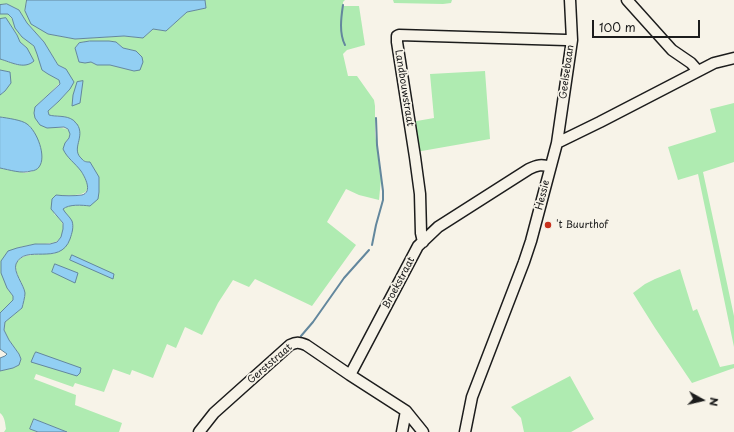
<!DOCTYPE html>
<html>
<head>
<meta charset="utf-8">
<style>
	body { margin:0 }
	#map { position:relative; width:734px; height:432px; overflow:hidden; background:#f7f3e8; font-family:"Playpen Sans",sans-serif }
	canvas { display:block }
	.north { position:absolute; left:682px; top:380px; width:40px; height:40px; -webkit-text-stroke:3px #f7f3e8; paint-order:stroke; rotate:98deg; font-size:11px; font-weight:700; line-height:16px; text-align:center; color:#1c1c1c }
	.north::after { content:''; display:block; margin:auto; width:14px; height:18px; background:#1c1c1c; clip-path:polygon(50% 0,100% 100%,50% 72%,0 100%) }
	.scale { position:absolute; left:592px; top:20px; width:108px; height:18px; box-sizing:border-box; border:2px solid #1c1c1c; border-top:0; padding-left:5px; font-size:12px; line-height:14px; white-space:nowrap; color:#1c1c1c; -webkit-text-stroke:3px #f7f3e8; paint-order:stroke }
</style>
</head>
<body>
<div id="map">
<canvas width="734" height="432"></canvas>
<div class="north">N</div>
<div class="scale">100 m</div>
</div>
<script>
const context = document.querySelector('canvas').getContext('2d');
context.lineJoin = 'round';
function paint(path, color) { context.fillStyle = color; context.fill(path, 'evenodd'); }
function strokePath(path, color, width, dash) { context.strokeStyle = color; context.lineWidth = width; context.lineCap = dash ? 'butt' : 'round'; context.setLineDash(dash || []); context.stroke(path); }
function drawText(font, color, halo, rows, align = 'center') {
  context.font = font + ' "Playpen Sans",sans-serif'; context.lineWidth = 3.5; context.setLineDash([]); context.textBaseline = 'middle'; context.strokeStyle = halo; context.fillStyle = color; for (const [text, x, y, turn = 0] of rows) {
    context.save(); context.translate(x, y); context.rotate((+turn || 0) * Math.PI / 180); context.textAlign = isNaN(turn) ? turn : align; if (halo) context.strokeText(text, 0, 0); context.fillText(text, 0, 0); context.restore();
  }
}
const green = new Path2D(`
	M0 0H27L25 11 48 34 75 39 124 36 143 38 153 29 166 31 187 12 206 8 205 0H345L343 2V6H359L365 45 347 50 343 54 348 76H357L374 100 375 106V133L381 179 379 200 359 195 346 189 327 222 356 245 312 306 255 279 249 287 233 280 218 303 202 335 185 327 176 348 167 344 153 378 132 370 130 375 113 369 104 392 75 383 73 387 36 374 34 379 76 395 75 405 122 423 119 432H67L34 419 30 429 38 432H4L6 429C5 423 5 417 0 413V371L13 368 19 365 21 359 19 354 9 340 4 330 5 322 22 308C23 303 25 297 25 293 23 284 17 277 16 269 13 252 43 254 54 254L71 219 67 215 62 209C69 204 81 205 90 206V163C85 162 80 159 77 155 75 149 74 127 73 120L62 116H55L49 115 48 111 59 101 70 89 66 69 58 65 44 42 27 23 19 10 7 4 0 5ZM90 41H109L116 42 123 48 136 51 134 71 110 65H97L91 62H79L75 48 79 43Z
	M393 0H452L451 3 443 4 394 3Z
	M0 14H8C13 19 15 26 19 33 23 39 29 40 33 45 38 51 40 62 42 70L59 80 60 83 35 107 57 128C69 127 75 132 65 143 70 151 74 160 79 168 82 172 86 176 87 181 90 192 84 194 75 195 69 195 63 196 56 195L54 214C59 218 64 222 63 230 61 246 48 243 36 244 30 245 23 246 17 248L7 288 13 296V300L0 313V168L26 173 33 171 4 118 0 117V95L5 91 10 72 0 70V59L7 61 17 65 27 48 20 42 17 35 6 19H0Z
	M485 71 490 139 416 152 411 122 434 118 430 74Z
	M734 103V162L703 172 734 316V347L698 174 678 180 668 147 716 132 710 109Z
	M680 269 693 311 697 309 720 367 734 364V368L692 383 655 328 633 293 645 284 655 279Z
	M570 376 594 419 571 432H524L521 418 511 407Z`);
const water = new Path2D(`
	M27 0H205L206 8 187 12 166 31 153 29 143 38 124 36 75 39 48 34 31 24 25 11Z
	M7 4 19 10 27 23 44 42 58 65 66 69 74 82 70 89 59 101 48 111 49 115C56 117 66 115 73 120 74 120 76 124 77 124 86 137 70 149 82 159 84 162 87 162 90 162L99 177V192L98 199 90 206C82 205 69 204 63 209 65 213 70 217 72 221 74 227 72 233 70 239 60 267 25 243 16 264 13 272 24 285 25 293 25 297 23 304 22 308L5 322 4 330 9 340 19 354 21 359 19 365 13 368 0 371V358L5 356 7 354 0 349V313L13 300V296L7 288 1 273V261L8 251 17 248 35 244H50L57 242 61 237 63 229V223L51 209 52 199 56 195C63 196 75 196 82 195 93 192 85 177 81 171 75 163 67 158 63 149L65 143 69 138 70 134 68 129 64 127 47 128 40 125 35 118 34 113 35 107 60 84 59 80 48 74 42 70 37 54 34 46 22 37 15 28 12 18 8 14H0V5Z
	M6 18 17 35 20 42 27 48 34 61C24 70 11 62 0 59V19Z
	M90 41H109L116 42 123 48 136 51 142 57 143 62 140 70 134 71 110 65H97L91 62 85 63 79 62 75 48 79 43Z
	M0 70 10 72 11 83 5 91 0 95Z
	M83 81 80 103 72 106 73 95 77 82Z
	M0 117C7 118 22 120 27 124 37 131 47 157 39 167 38 169 34 171 31 171 22 174 10 170 0 168Z
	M72 255 114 274 113 279 70 260Z
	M55 264 78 273 75 283 52 272Z
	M36 352 81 368 80 373 77 376 31 362 34 355Z
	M34 419 67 432H38L30 429Z`);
const stream = new Path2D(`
	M343 5C341 18 339 33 345 45
	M372 245 376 225 383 200V191L377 145 376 118
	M301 336 313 322 344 278 369 250`);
const minor = new Path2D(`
	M627 0 672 50 691 63 698 71
	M557 143 600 122 714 63 734 58
	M423 242 421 233 420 194 415 157 397 42V36L399 35 566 40H572
	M350 375 418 246 438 227 529 169C537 165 542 164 550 167
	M199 432 214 413 290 345C296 342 299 342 306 345L350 375 406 411 423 432
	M402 432 406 411
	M465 432 472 397 524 262 531 241 557 143 572 40 570 0`);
const markers = [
	[548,225,4,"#c8321e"]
];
const streetNames = [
	["Geelsebaan",567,72,-82],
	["Landbouwstraat",404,88,81],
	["Hessie",543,195,-76],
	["Broekstraat",399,283,-62],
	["Gerststraat",270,364,-41]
];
const poiNames = [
	["'t Buurthof",556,225]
];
paint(green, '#afebb1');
paint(water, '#92cff3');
strokePath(water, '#63879d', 1);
strokePath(stream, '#63879d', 2);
strokePath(minor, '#1c1c1c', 13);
strokePath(minor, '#f7f3e8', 10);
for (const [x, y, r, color] of markers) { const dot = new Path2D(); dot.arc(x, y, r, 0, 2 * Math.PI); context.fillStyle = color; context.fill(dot); strokePath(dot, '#f7f3e8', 1.5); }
drawText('10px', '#1c1c1c', '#f7f3e8', streetNames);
drawText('10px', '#1c1c1c', '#f7f3e8', poiNames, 'left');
</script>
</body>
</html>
